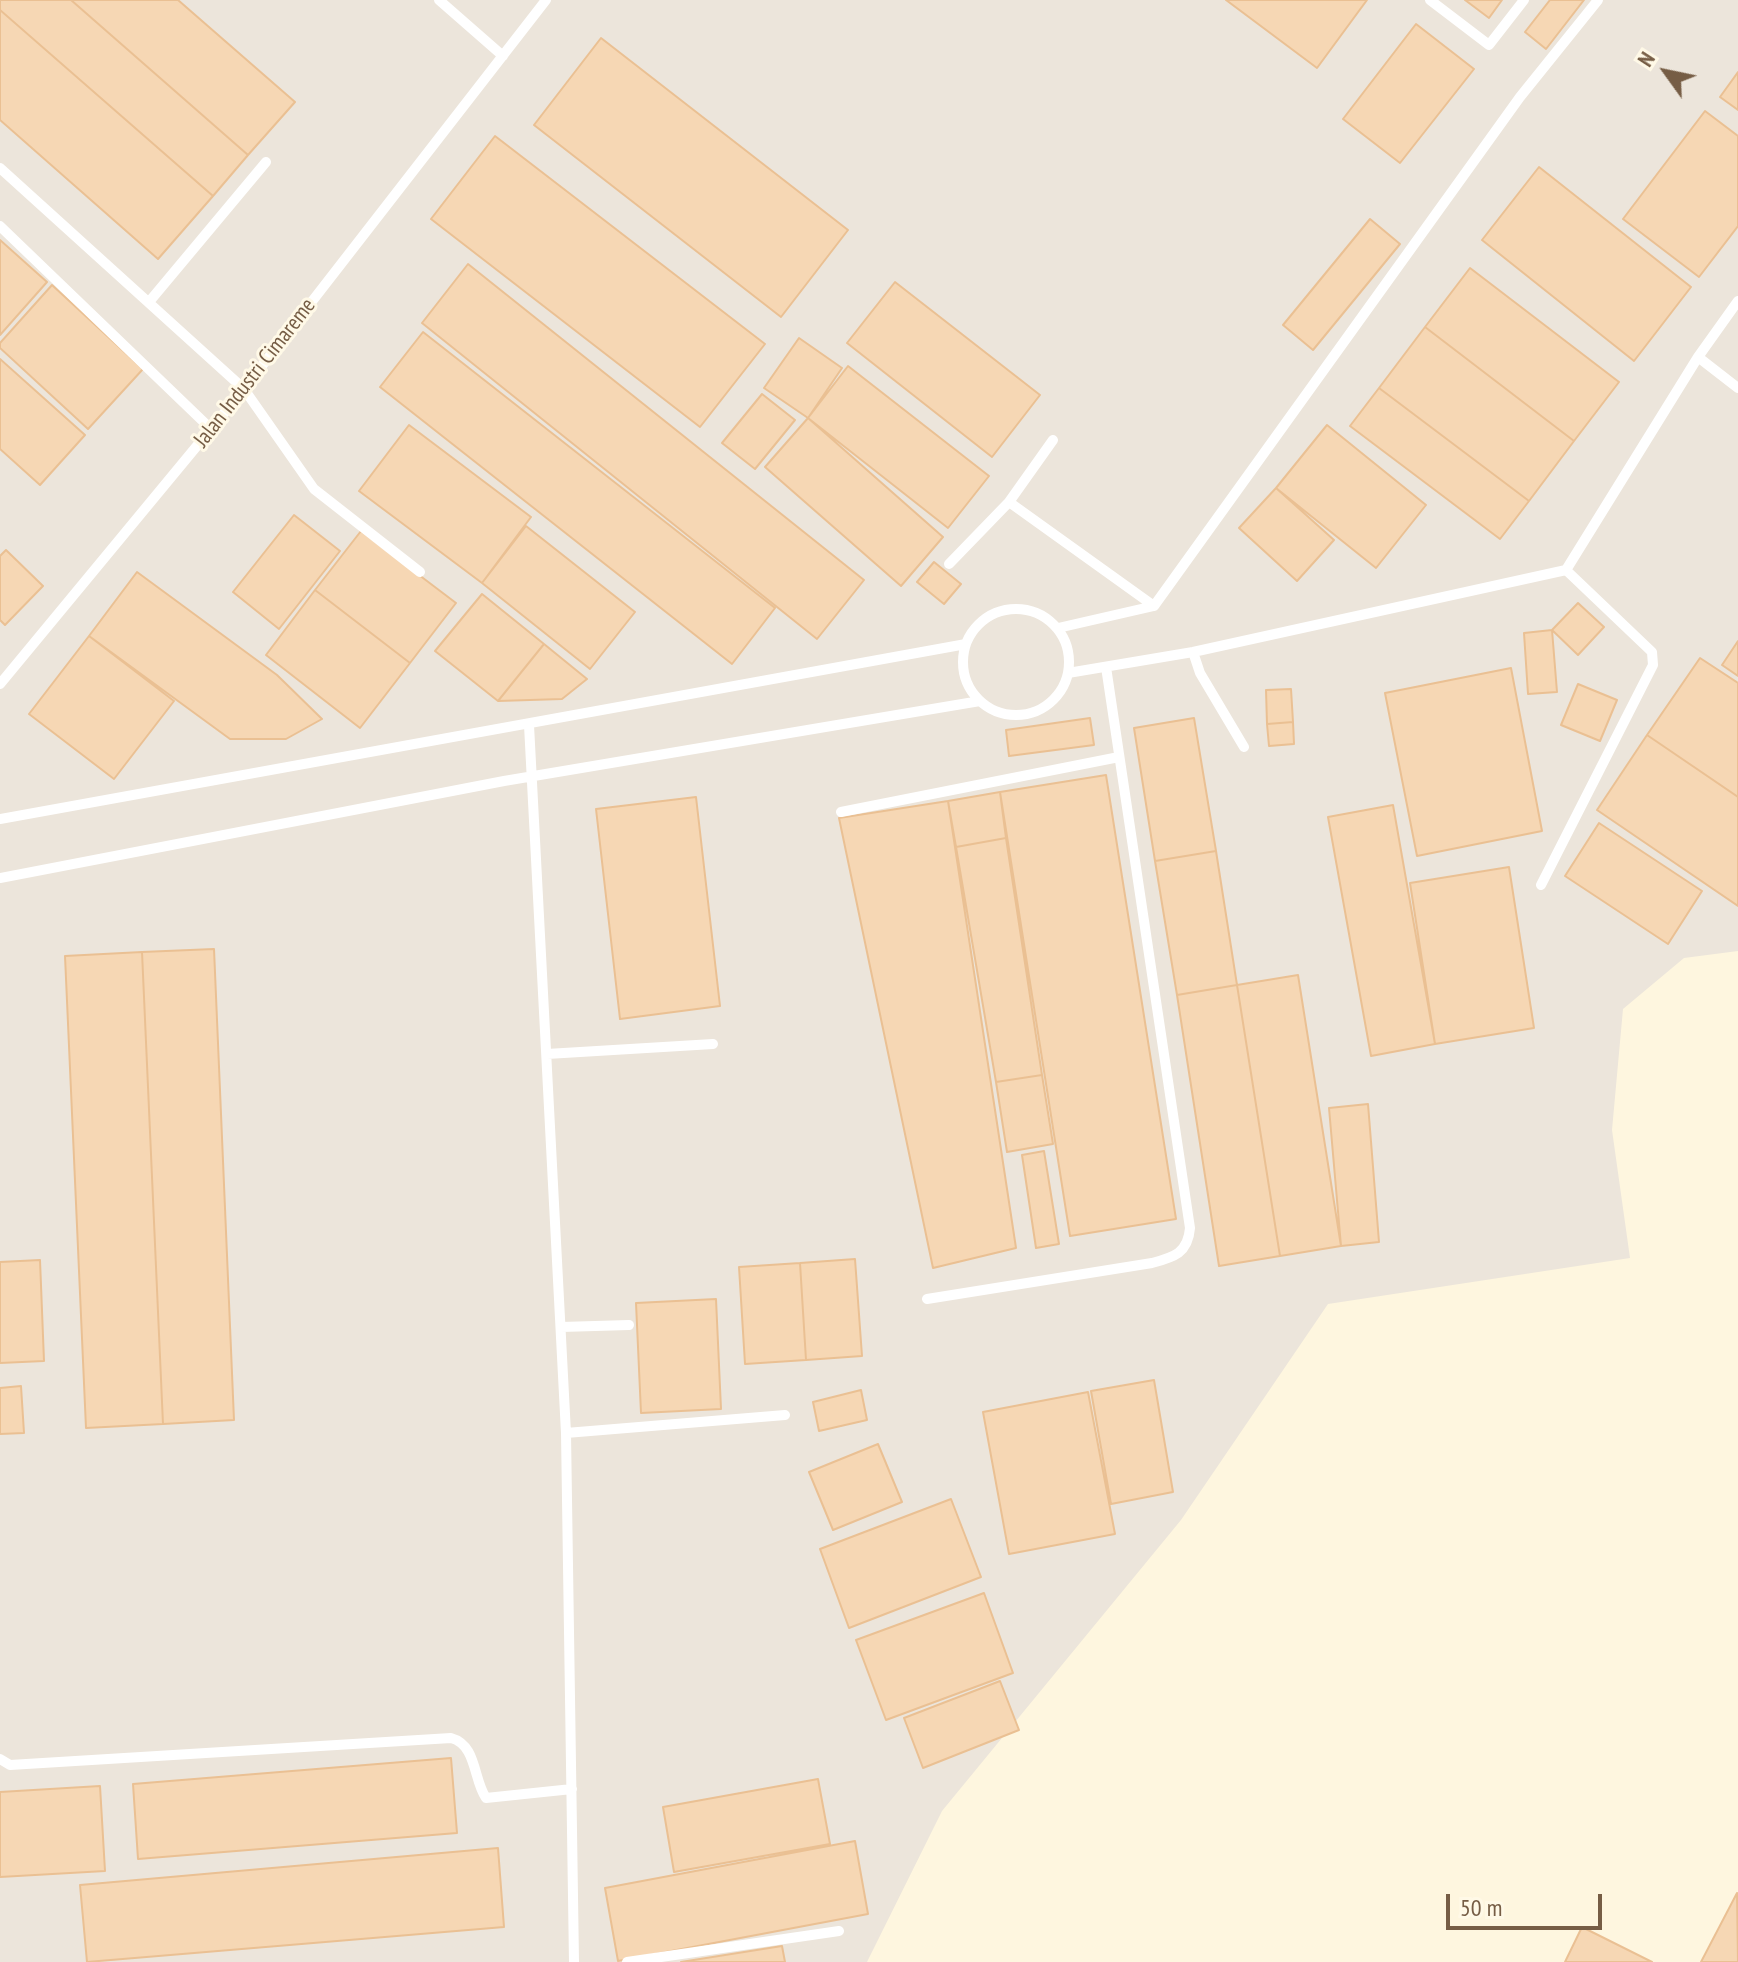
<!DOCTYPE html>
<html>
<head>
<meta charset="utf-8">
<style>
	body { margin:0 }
	#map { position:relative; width:1738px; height:1962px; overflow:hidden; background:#fef6df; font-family:"PT Sans Narrow",sans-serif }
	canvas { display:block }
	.north { position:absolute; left:1626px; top:32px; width:80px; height:80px; -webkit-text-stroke:6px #fff9e7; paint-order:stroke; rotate:303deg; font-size:22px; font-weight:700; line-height:32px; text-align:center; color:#765d45 }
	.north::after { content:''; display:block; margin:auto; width:28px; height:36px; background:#765d45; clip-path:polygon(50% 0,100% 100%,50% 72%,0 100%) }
	.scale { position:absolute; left:1446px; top:1894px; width:156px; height:36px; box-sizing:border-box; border:4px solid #765d45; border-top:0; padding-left:10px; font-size:24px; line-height:28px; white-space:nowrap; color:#765d45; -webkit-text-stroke:6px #fff9e7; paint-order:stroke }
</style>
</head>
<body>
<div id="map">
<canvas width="1738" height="1962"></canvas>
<div class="north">N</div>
<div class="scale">50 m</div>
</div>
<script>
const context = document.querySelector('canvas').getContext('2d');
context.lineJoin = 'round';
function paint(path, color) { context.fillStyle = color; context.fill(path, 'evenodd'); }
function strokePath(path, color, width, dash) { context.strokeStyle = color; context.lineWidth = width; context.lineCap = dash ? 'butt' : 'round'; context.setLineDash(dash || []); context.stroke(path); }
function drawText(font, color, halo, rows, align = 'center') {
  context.font = font + ' "PT Sans Narrow",sans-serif'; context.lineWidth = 6; context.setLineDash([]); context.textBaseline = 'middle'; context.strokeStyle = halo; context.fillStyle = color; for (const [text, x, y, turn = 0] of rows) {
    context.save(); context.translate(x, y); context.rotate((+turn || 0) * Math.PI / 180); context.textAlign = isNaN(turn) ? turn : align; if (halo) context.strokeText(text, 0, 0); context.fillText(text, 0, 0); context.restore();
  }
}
const industrial = new Path2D(`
	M0 0H1738V951L1684 958 1623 1009 1612 1130 1630 1258 1328 1304 1181 1520 942 1811 867 1962H0Z`);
const building = new Path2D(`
	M0 0H71L248 155 213 196 0 10Z
	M71 0H178L295 102 248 155Z
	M1226 0H1367L1317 68Z
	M1465 0H1502L1489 18Z
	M1550 0H1584L1546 49 1525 32Z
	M0 10 213 196 158 259 0 120Z
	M1416 24 1474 69 1400 163 1343 119Z
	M601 38 848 230 781 317 534 125Z
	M1738 72V110L1720 97Z
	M1705 111 1738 136V226L1699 277 1623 219Z
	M495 136 765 344 700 427 431 219Z
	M1539 167 1691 287 1634 361 1482 240Z
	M1370 219 1400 244 1313 350 1283 325Z
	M0 240 47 282 0 335Z
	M468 264 864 580 817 639 422 323Z
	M1470 268 1619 382 1574 441 1425 327Z
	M895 282 1040 395 992 457 847 343Z
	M52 285 143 369 88 429 0 348V343Z
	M1425 327 1574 441 1529 501 1379 388Z
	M423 332 775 608 732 664 380 387Z
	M799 338 842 368 808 418 764 388Z
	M0 359 85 435 40 485 0 449Z
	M848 366 989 476 948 528 808 418Z
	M1379 388 1529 501 1500 539 1350 426Z
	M762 394 795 420 755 469 722 443Z
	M808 418 943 537 901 586 765 467Z
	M409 425 531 517 482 583 359 491Z
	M1327 425 1426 505 1376 568 1276 488Z
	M1276 488 1334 540 1297 581 1239 528Z
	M294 515 340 551 279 629 233 592Z
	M526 526 635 612 590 669 482 583Z
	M361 531 456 603 410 663 315 590Z
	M6 550 43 586 5 625 0 620V556Z
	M934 562 961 584 944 604 917 582Z
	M137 572 277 675 322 719 286 739H230L89 636Z
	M315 590 410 663 360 728 266 655Z
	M482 594 544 644 498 701 435 651Z
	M1578 603 1604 627 1578 655 1552 630Z
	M1552 630 1557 692 1528 694 1524 633Z
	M89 636 174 701 114 779 29 714Z
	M1738 641V676L1722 665Z
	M544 644 587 679 562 699 498 701Z
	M1700 658 1738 683V797L1647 735Z
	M1511 668 1542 831 1417 856 1385 693Z
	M1578 684 1617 700 1600 741 1561 725Z
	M1291 689 1293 722 1267 724 1266 690Z
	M1090 718 1094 745 1009 756 1006 730Z
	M1194 718 1216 851 1155 861 1134 728Z
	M1293 722 1294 744 1269 746 1267 724Z
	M1647 735 1738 797V906L1597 810Z
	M1106 775 1176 1219 1070 1236 1000 792Z
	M1000 792 1006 838 956 847 948 801Z
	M696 797 720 1006 620 1019 596 809Z
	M948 801 1016 1248 933 1268 839 818Z
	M1393 805 1435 1044 1371 1056 1328 817Z
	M1599 823 1702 891 1668 944 1565 876Z
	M1006 838 1042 1075 996 1082 956 847Z
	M1216 851 1237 985 1177 995 1155 861Z
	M1509 867 1534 1028 1435 1044 1410 883Z
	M214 949 234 1420 163 1424 142 952Z
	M142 952 163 1424 86 1428 65 956Z
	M1298 975 1341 1246 1280 1256 1237 985Z
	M1237 985 1280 1256 1219 1266 1177 995Z
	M1042 1075 1053 1144 1007 1152 996 1082Z
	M1368 1104 1379 1242 1341 1246 1329 1108Z
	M1044 1151 1059 1244 1036 1248 1022 1155Z
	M855 1259 862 1356 806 1360 800 1263Z
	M40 1260 44 1361 0 1363V1262Z
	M800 1263 806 1360 745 1364 739 1267Z
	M716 1299 721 1409 641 1413 636 1303Z
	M1154 1380 1173 1492 1111 1504 1091 1391Z
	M21 1386 24 1433 0 1434V1388Z
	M861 1390 867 1420 819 1431 813 1402Z
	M1088 1392 1115 1534 1009 1554 983 1412Z
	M878 1444 902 1502 833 1530 809 1472Z
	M951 1499 981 1577 849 1628 820 1549Z
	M984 1593 1013 1673 886 1720 856 1640Z
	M1000 1681 1019 1730 923 1768 904 1718Z
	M451 1758 457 1833 138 1859 133 1784Z
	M818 1779 830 1844 674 1872 663 1807Z
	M100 1786 105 1871 0 1877V1792Z
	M855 1841 868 1914 618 1961 605 1888Z
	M498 1848 504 1927 87 1962 80 1885Z
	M1737 1893 1738 1962H1701Z
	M1582 1927 1652 1962H1565Z
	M782 1946 785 1962H681Z`);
const lane = new Path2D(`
	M439 0 503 56
	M1430 0 1489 45 1524 0
	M0 168 244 389 314 489 420 572
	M0 226 211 429
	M149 302 266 162
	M1698 357 1738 388
	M1009 502 1053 440
	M949 564 1009 502 1154 606
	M963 662a53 53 0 1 1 106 0a53 53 0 1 1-106 0Z
	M1058 628 1154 606 1520 97 1598 0
	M1193 652 1200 673 1244 747
	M1068 673 1193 652 1566 570 1698 357 1738 301
	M0 684 244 389 546 0
	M529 725 566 1433 574 1962
	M841 812 1119 757
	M0 819 966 644
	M0 878 504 781 980 701
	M1541 885 1653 665 1652 652 1566 570
	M547 1054 713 1044
	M927 1299 1152 1263C1174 1257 1188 1253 1190 1228L1106 667
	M561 1327 629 1325
	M566 1433 785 1415
	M0 1759 10 1765 451 1738C477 1745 473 1779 486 1798L572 1789
	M627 1962 839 1931`);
const streetNames = [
	["Jalan Industri Cimareme",255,373,-52]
];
paint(industrial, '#ece5db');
paint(building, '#f6d7b4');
strokePath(building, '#eac093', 2);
strokePath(lane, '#fff', 10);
drawText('22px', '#765d45', '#fff9e7', streetNames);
</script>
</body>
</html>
